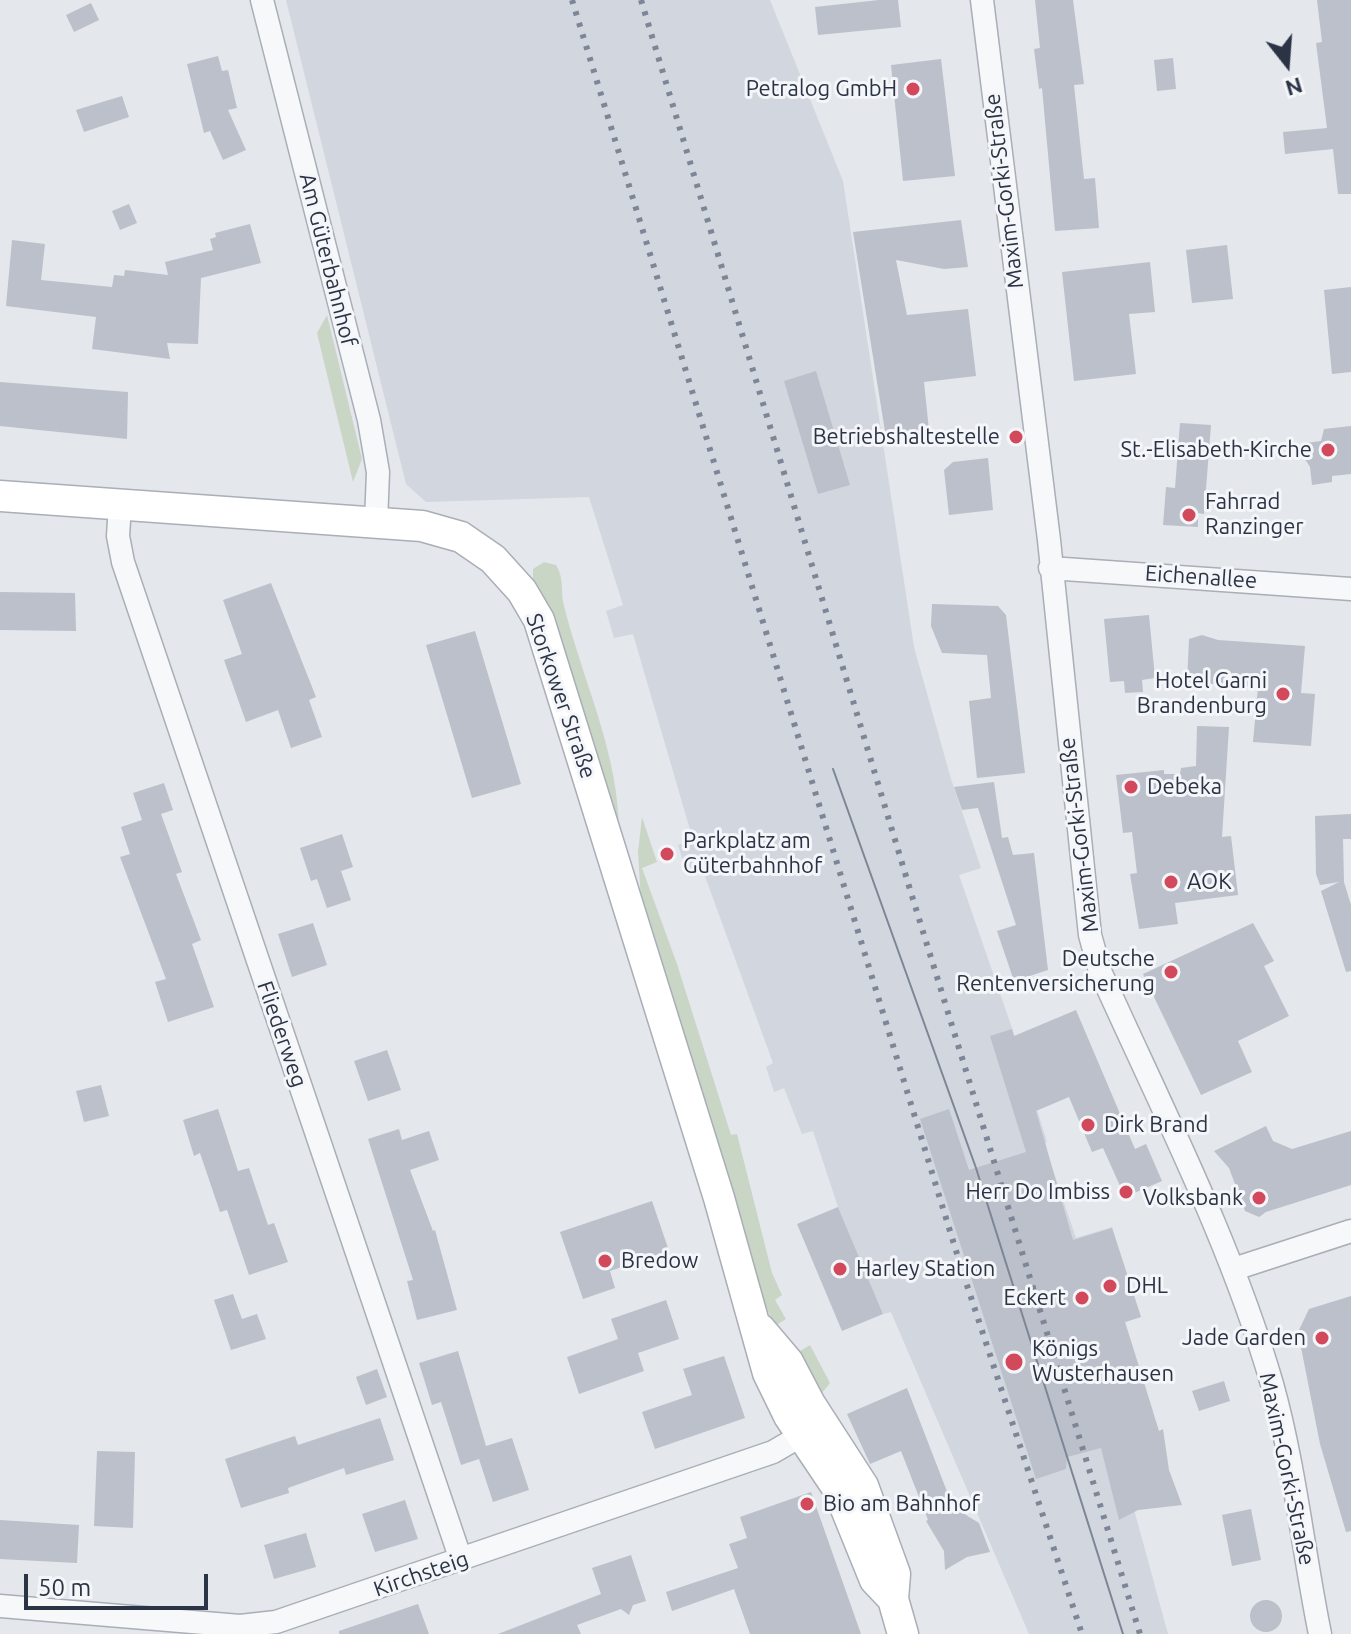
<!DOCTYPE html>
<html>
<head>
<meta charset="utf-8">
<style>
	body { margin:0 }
	#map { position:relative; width:1351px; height:1634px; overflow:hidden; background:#e4e7ec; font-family:Ubuntu,sans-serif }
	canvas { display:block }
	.north { position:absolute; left:1247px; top:24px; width:80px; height:80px; -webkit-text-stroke:6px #f4f6f9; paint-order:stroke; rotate:163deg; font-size:22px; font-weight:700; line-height:32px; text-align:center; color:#2b3445 }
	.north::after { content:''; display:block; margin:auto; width:28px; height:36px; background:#2b3445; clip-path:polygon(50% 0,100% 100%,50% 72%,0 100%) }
	.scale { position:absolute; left:24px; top:1574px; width:184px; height:36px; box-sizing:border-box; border:4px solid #2b3445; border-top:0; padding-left:10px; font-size:24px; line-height:28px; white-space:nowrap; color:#2b3445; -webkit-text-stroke:6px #f4f6f9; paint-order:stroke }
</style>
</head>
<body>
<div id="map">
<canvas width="1351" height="1634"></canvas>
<div class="north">N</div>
<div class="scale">50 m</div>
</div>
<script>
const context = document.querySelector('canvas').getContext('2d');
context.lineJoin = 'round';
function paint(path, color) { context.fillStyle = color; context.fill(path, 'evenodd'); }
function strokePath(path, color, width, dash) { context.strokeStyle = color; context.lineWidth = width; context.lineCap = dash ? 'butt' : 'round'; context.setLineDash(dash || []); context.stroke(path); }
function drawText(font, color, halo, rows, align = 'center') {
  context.font = font + ' Ubuntu,sans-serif'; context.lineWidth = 6; context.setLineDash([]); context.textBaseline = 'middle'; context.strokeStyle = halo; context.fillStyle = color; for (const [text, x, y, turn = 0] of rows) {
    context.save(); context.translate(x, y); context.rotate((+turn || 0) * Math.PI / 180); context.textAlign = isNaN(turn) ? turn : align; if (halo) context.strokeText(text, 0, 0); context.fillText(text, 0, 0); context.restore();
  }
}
const built = new Path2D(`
	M286 0H770L843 181 914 647 951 779 981 868 959 875 1012 1028 1047 1142 1044 1144 1076 1238 1112 1227 1141 1317 1125 1322 1153 1411 1111 1425 1168 1634H1029L891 1312 883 1314 838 1207 813 1131 802 1134 784 1088 774 1092 766 1067 773 1063 702 868 687 873 678 845 693 840 633 634 614 638 606 611 623 605 589 497 426 502 406 484Z`);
const green = new Path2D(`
	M327 315 362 459 353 482 317 333Z
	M544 562 556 565C565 580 560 591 564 606 583 682 619 753 619 833L533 584V569Z
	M642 817 657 862 642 868 677 964 731 1135 737 1134 772 1273 782 1295 775 1300 786 1319 775 1326 757 1288 641 901 638 852Z
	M810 1345 830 1383 822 1393 800 1351Z`);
const building = new Path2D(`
	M879 0H898L901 27 818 35 815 7Z
	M1035 0H1073L1084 84 1074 85 1084 179 1095 178 1099 228 1055 231 1042 88 1039 89 1034 49 1040 48Z
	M1317 0H1351V194H1338L1333 149 1285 154 1283 132 1327 128 1316 43 1322 42Z
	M91 3 99 20 74 32 66 15Z
	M218 56 222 71 228 70 237 108 228 110 246 150 223 160 210 131 204 133 187 64Z
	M1173 58 1176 89 1157 91 1154 60Z
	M941 59 955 176 903 181 891 65Z
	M122 96 129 117 84 132 76 110Z
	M129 204 137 223 120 230 112 211Z
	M961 220 968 267 944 269 896 260 907 315 968 309 976 376 924 382 929 430 916 440 887 444 853 232Z
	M250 224 261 263 201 278 198 344 167 343 170 359 92 349 96 317 6 306 12 240 45 244 41 280 112 287 114 275 124 276 125 270 168 275 165 262 213 250 210 239 216 237 215 233Z
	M1227 245 1233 299 1192 303 1186 250Z
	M1150 262 1155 312 1129 314 1136 374 1074 381 1062 272Z
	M1351 287V372L1332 374 1324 290Z
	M816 371 850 485 818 494 784 381Z
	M0 382 128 392 127 439 0 426Z
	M1180 423 1211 425 1204 514 1198 513V527L1163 525 1166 487 1175 488Z
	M1351 426V474L1332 476V482L1312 485 1310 467 1303 456 1306 443 1321 441 1324 429Z
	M988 458 993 510 949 515 944 470 953 462Z
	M271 583 316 697 309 700 322 737 291 748 278 710 246 722 224 660 242 654 223 600Z
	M0 592 75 593 76 631 0 630Z
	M932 604 998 606 1006 615 1025 773 977 778 969 701 991 698 987 655 942 653 931 626Z
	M1149 615 1155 678 1142 680 1143 692 1125 693 1124 681 1110 682 1104 619Z
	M475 631 521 784 472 798 426 645Z
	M1202 635 1218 640 1305 646 1301 693 1315 694 1311 746 1253 742 1258 687 1187 682 1189 639Z
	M1197 726 1229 727 1222 837 1231 836 1238 895 1175 903 1178 924 1139 929 1130 874 1137 873 1132 832 1123 833 1116 775 1164 770V774H1180L1181 768 1196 766Z
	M994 782 1002 838 1008 837 1013 855 1034 853 1048 970 1014 981 997 931 1016 925 978 808 962 810 954 787Z
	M164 783 173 810 161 814 182 872 176 874 201 940 192 944 214 1007 168 1022 155 982 166 979 120 857 130 854 121 827 142 820 133 793Z
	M1351 814V839H1343L1344 882 1351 905V971L1346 972 1321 891 1339 882 1320 885 1316 874 1315 816Z
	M342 834 353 867 341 871 351 900 327 908 317 879 311 881 300 848Z
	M313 923 327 965 292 977 278 934Z
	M1253 923 1274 961 1264 966 1289 1016 1238 1041 1252 1072 1201 1095 1143 974Z
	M1076 1010 1135 1149 1146 1144 1162 1181 1125 1197 1103 1148 1092 1152 1069 1097 1036 1111 1073 1240 1112 1228 1141 1317 1125 1322 1159 1431 1163 1429 1169 1470 1182 1505 1138 1510 1119 1520 1101 1448 1067 1457 1066 1469 1036 1479 920 1119 949 1109 969 1170 1026 1152 990 1036 1012 1029 1014 1036Z
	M387 1050 401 1090 368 1101 354 1061Z
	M101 1085 109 1116 84 1122 76 1091Z
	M218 1109 238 1171 249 1168 268 1225 274 1223 288 1262 249 1275 227 1210 220 1212 200 1153 194 1156 183 1120Z
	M1266 1126 1273 1141 1292 1149 1351 1131V1185L1266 1212 1259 1217 1245 1211 1229 1168 1214 1151Z
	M399 1129 402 1140 429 1131 439 1160 410 1170 433 1231 435 1230 457 1310 417 1320 407 1281 413 1280 368 1139Z
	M652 1201 669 1251 610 1271 615 1288 583 1299 560 1232Z
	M838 1207 883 1314 842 1331 797 1224Z
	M233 1294 242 1319 257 1314 266 1339 231 1350 214 1300Z
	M1351 1296V1531L1346 1532 1320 1444 1298 1332 1309 1309Z
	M666 1300 679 1339 638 1353 644 1371 579 1394 567 1357 618 1339 611 1319Z
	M458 1351 486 1446 512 1438 529 1490 493 1502 479 1459 461 1465 441 1402 432 1405 419 1363Z
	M724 1356 745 1418 655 1449 642 1412 692 1395 683 1369Z
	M377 1369 387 1397 366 1405 356 1377Z
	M1224 1381 1230 1401 1199 1411 1192 1391Z
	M907 1388 953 1507 958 1502 966 1515 979 1523 990 1552 967 1557 945 1570 944 1551 926 1521 928 1520 901 1451 870 1464 847 1414Z
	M380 1418 394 1460 346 1475 344 1468 288 1488 289 1493 241 1508 225 1459 295 1436 298 1445Z
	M97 1451 135 1452 133 1528 94 1526Z
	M811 1492 861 1634H750L734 1589 672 1611 666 1592 738 1568 729 1544 747 1538 740 1517Z
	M405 1500 418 1539 375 1552 362 1514Z
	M1251 1509 1261 1560 1232 1566 1222 1515Z
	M0 1520 79 1525 77 1563 0 1559Z
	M306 1533 316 1567 274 1579 264 1545Z
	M631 1555 646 1601 633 1605 629 1615 621 1609 577 1625 581 1634H498L601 1594 592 1568Z
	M1250 1616a16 16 0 1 1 32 0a16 16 0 1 1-32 0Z
	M418 1604 429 1634H339V1631Z`);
const street = new Path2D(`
	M262 0 369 420 378 472 376 522
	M982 0 1049 540 1090 935 1100 971C1161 1107 1230 1240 1272 1384 1295 1466 1303 1551 1320 1634
	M120 505 118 536 123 562 461 1560
	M1050 568 1351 589
	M1234 1269 1351 1231
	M0 1606 240 1626 276 1622 773 1452 814 1428`);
const secondary = new Path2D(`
	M0 496 422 526 461 537 493 559 522 591 539 620 719 1198 768 1373 789 1416 838 1489 875 1580 893 1599
	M760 1329 788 1362 810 1404 863 1486 895 1574 893 1599 903 1634`);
const tram = new Path2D(`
	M833 769 976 1168 1123 1634`);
const rail = new Path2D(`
	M572 0 961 1267 1082 1634
	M641 0 912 896 1140 1634`);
const markers = [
	[913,89,8,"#d1495b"],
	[1016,437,8,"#d1495b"],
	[1328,450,8,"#d1495b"],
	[1189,515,8,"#d1495b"],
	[1283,694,8,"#d1495b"],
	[1131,787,8,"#d1495b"],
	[667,854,8,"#d1495b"],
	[1171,882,8,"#d1495b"],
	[1171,972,8,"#d1495b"],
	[1088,1125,8,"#d1495b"],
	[1126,1192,8,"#d1495b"],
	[1259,1198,8,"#d1495b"],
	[605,1261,8,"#d1495b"],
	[840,1269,8,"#d1495b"],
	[1110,1286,8,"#d1495b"],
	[1082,1298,8,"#d1495b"],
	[1322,1338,8,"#d1495b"],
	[1014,1362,10,"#d1495b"],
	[807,1504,8,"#d1495b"]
];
const poiNames = [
	["Petralog GmbH",897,89,"right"],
	["Betriebshaltestelle",1000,437,"right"],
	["St.-Elisabeth-Kirche",1312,450,"right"],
	["Fahrrad",1205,502],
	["Ranzinger",1205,527],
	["Hotel Garni",1267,681,"right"],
	["Brandenburg",1267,706,"right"],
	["Debeka",1147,787],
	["Parkplatz am",683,841],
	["Güterbahnhof",683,866],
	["AOK",1187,882],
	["Deutsche",1155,959,"right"],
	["Rentenversicherung",1155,984,"right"],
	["Dirk Brand",1104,1125],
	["Herr Do Imbiss",1110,1192,"right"],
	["Volksbank",1243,1198,"right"],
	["Bredow",621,1261],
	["Harley Station",856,1269],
	["DHL",1126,1286],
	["Eckert",1066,1298,"right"],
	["Jade Garden",1306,1338,"right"],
	["Königs",1032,1349],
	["Wusterhausen",1032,1374],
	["Bio am Bahnhof",823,1504]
];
const streetNames = [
	["Maxim-Gorki-Straße",1004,191,-97],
	["Am Güterbahnhof",328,260,76],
	["Eichenallee",1201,577,4],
	["Storkower Straße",561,696,71],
	["Maxim-Gorki-Straße",1079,835,-97],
	["Fliederweg",282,1034,71],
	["Maxim-Gorki-Straße",1287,1469,78],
	["Kirchsteig",421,1574,-19]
];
paint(built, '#d2d6de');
paint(green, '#c9d6c5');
paint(building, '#bbc0ca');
strokePath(street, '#a9aeb7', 25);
strokePath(secondary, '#a9aeb7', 33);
strokePath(street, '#f7f8fa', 22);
strokePath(secondary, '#fff', 30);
strokePath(tram, '#7d8696', 2);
strokePath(rail, '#7d8696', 6, [4, 8]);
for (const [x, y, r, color] of markers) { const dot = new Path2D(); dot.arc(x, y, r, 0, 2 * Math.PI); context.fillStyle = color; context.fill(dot); strokePath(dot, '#f4f6f9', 3); }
drawText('22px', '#2b3445', '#f4f6f9', poiNames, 'left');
drawText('22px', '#2b3445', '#f4f6f9', streetNames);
</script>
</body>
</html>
